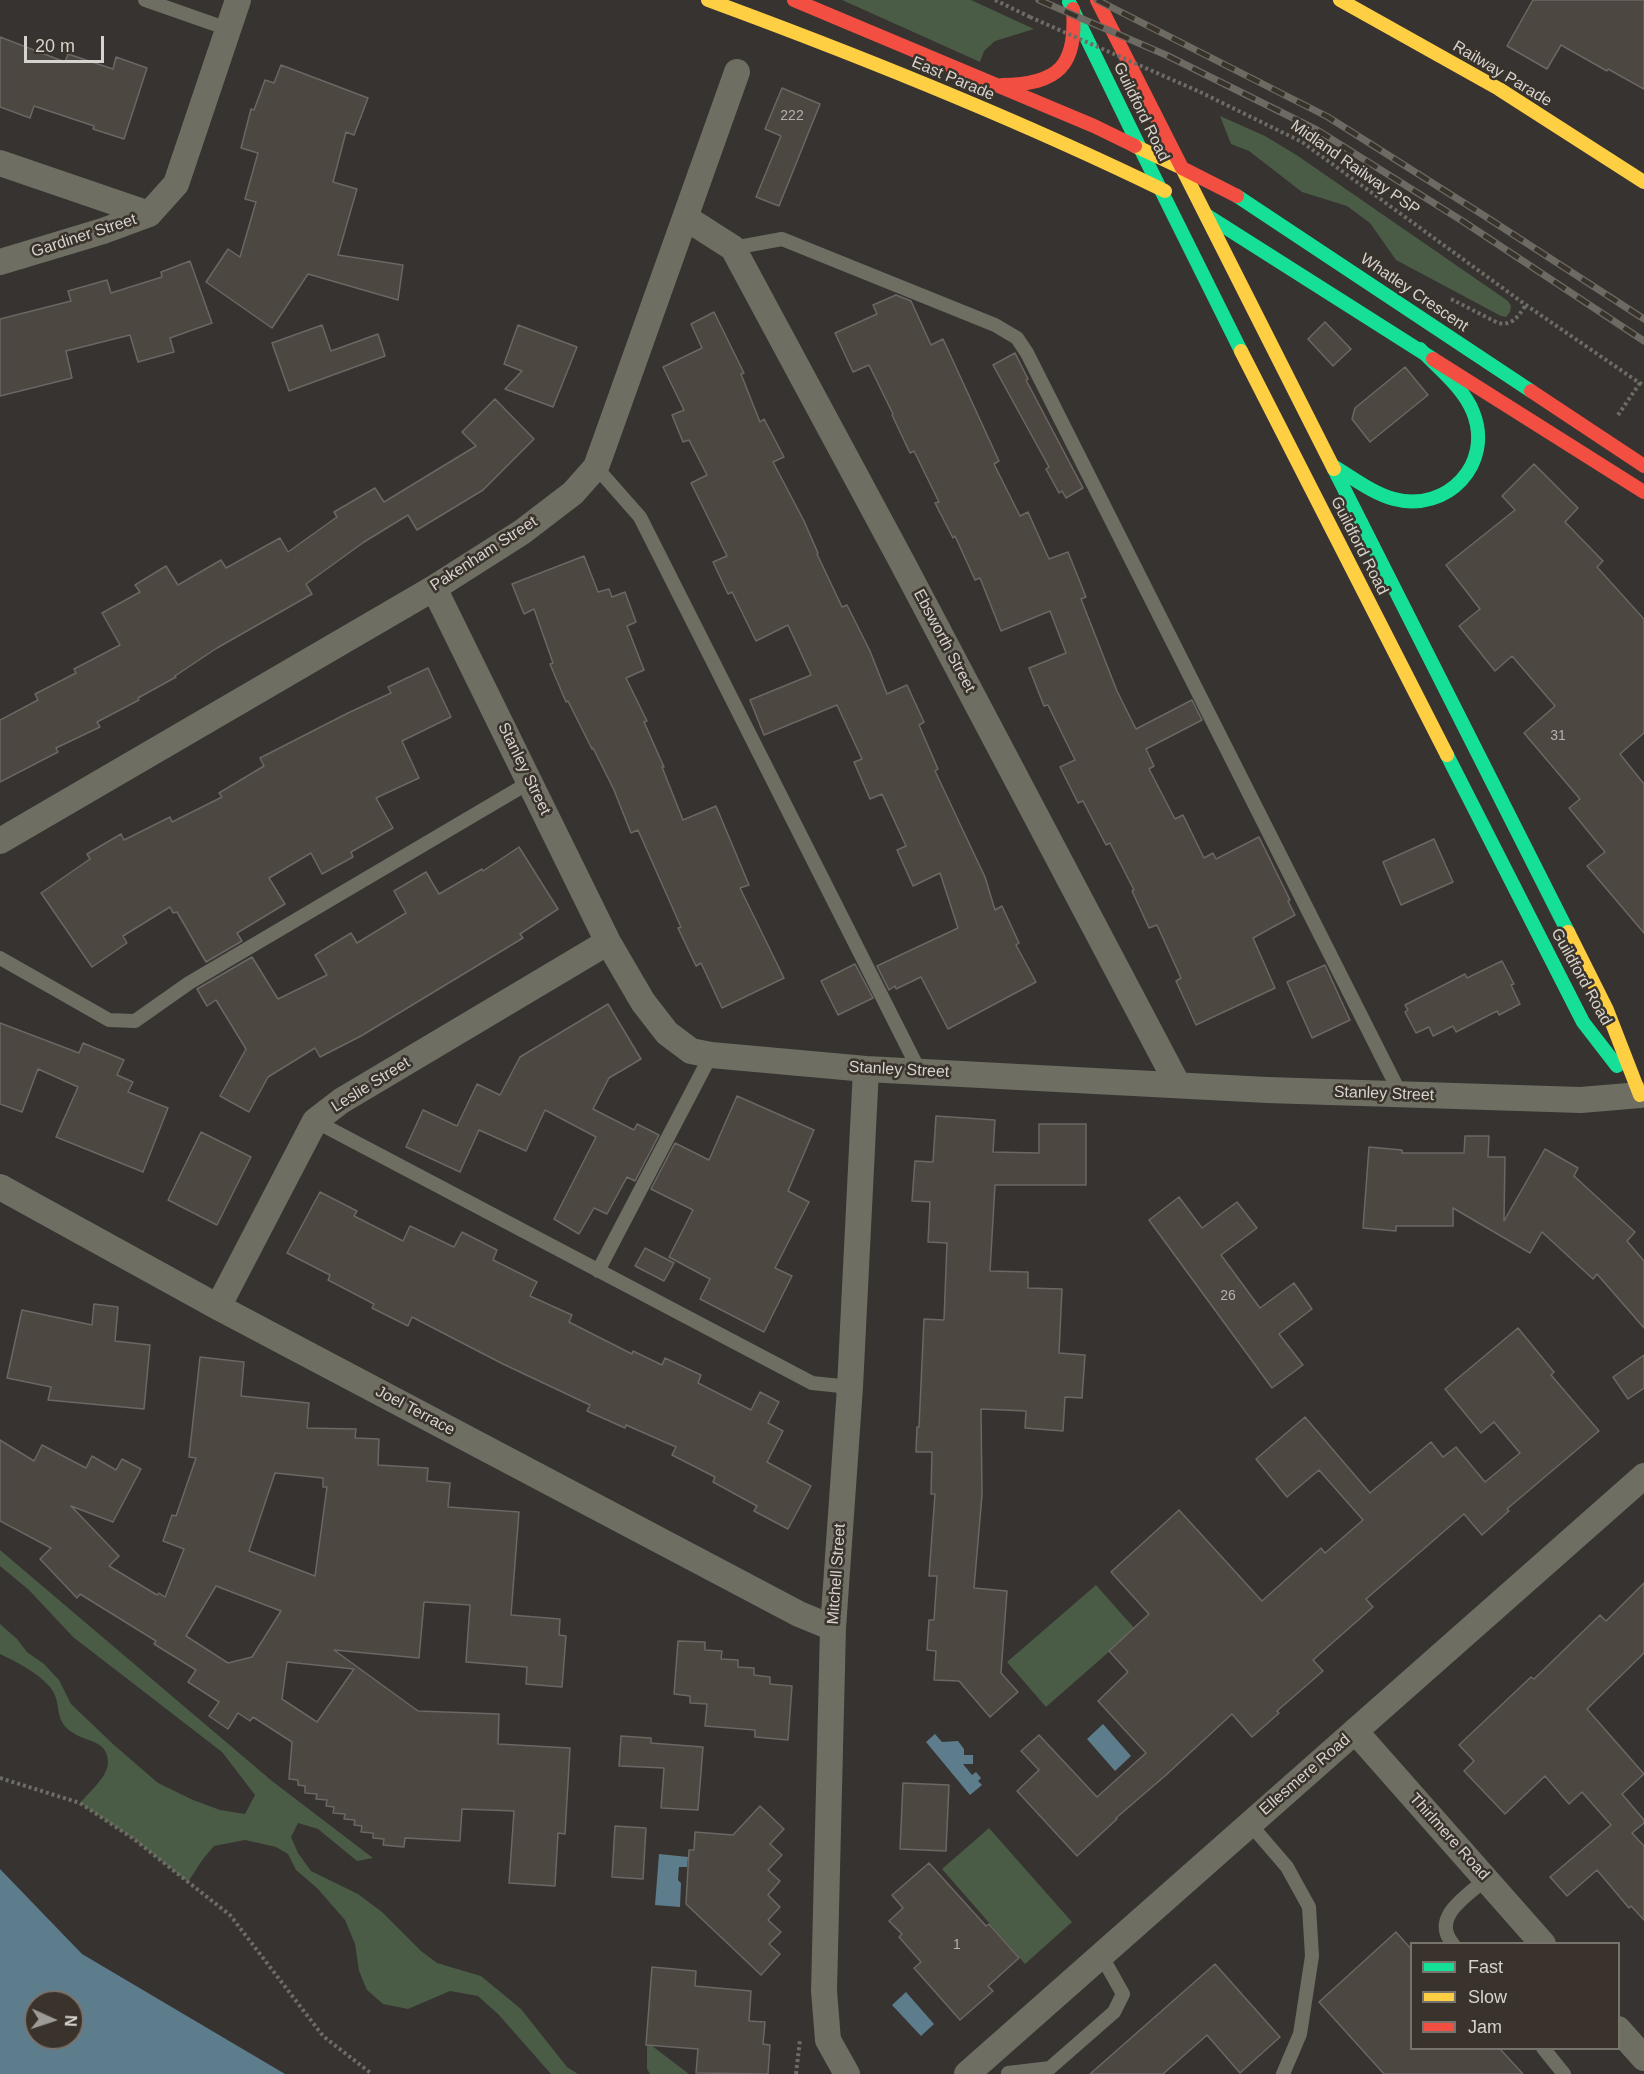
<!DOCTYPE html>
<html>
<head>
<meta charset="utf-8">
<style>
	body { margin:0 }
	#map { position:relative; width:1644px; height:2074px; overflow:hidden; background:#363330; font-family:Arial,sans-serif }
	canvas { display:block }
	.legend { position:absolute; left:1410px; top:1942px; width:210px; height:108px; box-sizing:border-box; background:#3a332c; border:2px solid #78736d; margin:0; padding:8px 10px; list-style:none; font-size:18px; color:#d6d3ce }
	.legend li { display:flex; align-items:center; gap:12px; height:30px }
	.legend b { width:30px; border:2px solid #78736d }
	.north { position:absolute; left:24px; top:1990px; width:60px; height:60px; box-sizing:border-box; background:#3a332c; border:2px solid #78736d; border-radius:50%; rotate:93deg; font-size:16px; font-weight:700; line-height:24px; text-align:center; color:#d6d3ce }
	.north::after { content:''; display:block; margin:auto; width:21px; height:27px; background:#9e9b97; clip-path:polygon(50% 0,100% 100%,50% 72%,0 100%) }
	.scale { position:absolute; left:24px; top:36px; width:80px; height:27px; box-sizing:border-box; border:3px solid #d6d3ce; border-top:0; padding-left:8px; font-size:18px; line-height:21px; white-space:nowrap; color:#d6d3ce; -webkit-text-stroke:4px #3a332c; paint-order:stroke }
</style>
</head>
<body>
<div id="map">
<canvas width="1644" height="2074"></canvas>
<ul class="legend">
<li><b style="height:8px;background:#16e098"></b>Fast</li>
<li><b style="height:8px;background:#ffcf43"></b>Slow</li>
<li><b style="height:8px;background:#f24e42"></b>Jam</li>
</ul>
<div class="north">N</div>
<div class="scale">20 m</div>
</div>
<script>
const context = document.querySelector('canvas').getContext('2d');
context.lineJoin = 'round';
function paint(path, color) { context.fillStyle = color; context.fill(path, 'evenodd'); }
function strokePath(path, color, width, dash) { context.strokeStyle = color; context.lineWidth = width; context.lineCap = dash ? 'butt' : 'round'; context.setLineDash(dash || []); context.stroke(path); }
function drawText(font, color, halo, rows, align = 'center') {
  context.font = font + ' Arial,sans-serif'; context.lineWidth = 5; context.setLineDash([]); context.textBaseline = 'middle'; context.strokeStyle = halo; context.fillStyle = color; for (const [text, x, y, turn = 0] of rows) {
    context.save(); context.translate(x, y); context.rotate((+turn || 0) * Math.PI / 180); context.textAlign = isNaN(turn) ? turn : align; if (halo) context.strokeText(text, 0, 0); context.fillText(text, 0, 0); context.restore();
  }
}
const green = new Path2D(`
	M842 0H971L1034 29 995 41 984 51 980 62Z
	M1220 116 1265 136 1298 156 1508 301 1511 306 1510 312 1506 317 1501 316 1396 260 1370 223 1347 206 1302 192 1249 151 1231 144Z
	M0 1550 272 1781 373 1858 357 1861 318 1829 298 1823 291 1837 298 1853 311 1871 358 1894 382 1912 421 1951 437 1963 481 1976 521 2009 567 2067 578 2074H551L498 2014 478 1996 450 1991 408 2009 383 2004 367 1990 359 1971 355 1944 345 1920 317 1888 296 1870 288 1854 276 1847 245 1840 214 1846 203 1859 188 1882 134 1839 80 1803C89 1792 109 1776 108 1761 107 1741 88 1742 75 1734 51 1721 64 1704 50 1687 38 1673 17 1662 0 1654V1624L17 1639 27 1652 44 1664 59 1680 71 1704 114 1745 158 1783 193 1800 220 1810 245 1814 255 1795 222 1752 73 1637 29 1590 0 1566Z
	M1096 1585 1135 1629 1046 1707 1007 1662Z
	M989 1828 1072 1922 1025 1964 942 1869Z
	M647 2042 689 2074H650L647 2069Z`);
const water = new Path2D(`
	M1103 1724 1131 1756 1115 1771 1087 1739Z
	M935 1734 942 1742 958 1741 964 1749V1755H973V1764H963L972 1775 976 1772 981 1778 978 1781 982 1785 970 1795 926 1742Z
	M659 1854 688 1857 687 1867H679L678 1880 681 1883 680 1907 655 1905Z
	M0 1869 82 1954 285 2074H0ZM36 2002H72V2038H36Z
	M906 1992 934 2024 921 2036 892 2005Z`);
const building = new Path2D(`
	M1533 0H1644V89L1608 69 1607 71 1561 45 1547 69 1507 46Z
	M0 37 65 62 68 54 113 69 116 57 147 68 124 139 93 129 94 126 34 106 30 118 0 107Z
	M281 65 368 98 354 135 346 132 333 182 357 189 338 255 403 265 398 300 308 274 272 328 206 282 228 249 240 257 256 202 245 199 258 153 241 148 251 109 254 110 265 80 274 83Z
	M782 88 820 104 779 206 756 197 781 136 765 129Z
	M190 261 212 323 170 338 174 352 138 362 130 335 66 351 72 378 0 396V319L71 301 68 291 107 280 111 293 162 277 161 272Z
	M896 295 911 301 931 345 943 339 999 461 994 464 1020 516 1028 512 1049 559 1068 552 1086 597 1081 599 1117 691 1136 729 1192 700 1202 720 1146 749 1154 766 1149 769 1175 819 1183 815 1204 858 1213 853 1216 859 1259 837 1290 900 1288 901 1295 915 1253 938 1275 988 1196 1025 1176 981 1181 978 1157 925 1149 928 1132 891 1134 890 1110 843 1106 845 1083 801 1078 803 1060 767 1075 760 1048 705 1044 706 1029 668 1066 653 1050 611 1001 631 980 578 975 580 955 536 953 538 935 503 939 502 914 451 910 453 892 415 893 414 869 365 853 372 835 333 877 314 873 305Z
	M714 312 744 373 741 374 760 422 764 419 784 457 773 462 804 521 818 553 817 554 842 607 847 605 870 651 887 694 907 685 924 722 919 725 938 769 935 771 985 877 995 910 1002 906 1019 943 1016 945 1036 982 948 1029 921 977 896 989 895 986 889 990 877 966 958 928 940 873 913 886 897 850 906 846 882 794 870 799 854 762 862 759 837 705 764 735 750 700 811 675 788 625 756 641 732 592 728 594 713 562 727 556 691 483 707 475 689 440 683 442 672 415 684 410 663 367 702 348 691 324Z
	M1325 322 1351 349 1333 366 1308 339Z
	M322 325 331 351 378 334 385 356 289 391 272 343Z
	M518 325 577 347 553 407 505 389 522 371 504 364Z
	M1015 353 1028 379 1026 380 1083 488 1066 498 1062 491 1059 493 1046 469 1049 467 993 365Z
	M1405 367 1428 395 1370 442 1352 419 1355 408Z
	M495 399 534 439 483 490 417 530 408 515 364 542 306 584 312 594 217 648 175 676 176 677 138 698 139 700 97 722 100 727 56 748 58 752 0 782V720L38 700 35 694 76 673 74 669 120 645 102 613 140 592 135 585 166 566 178 585 221 560 226 568 280 538 288 552 337 517 334 512 375 488 384 502 476 446 462 432Z
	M1534 464 1578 508 1565 522 1603 561 1597 567 1644 619V733L1620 754 1644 784V933L1587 866 1605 852 1569 808 1580 799 1524 733 1555 706 1512 656 1495 671 1459 626 1480 609 1446 565 1515 510 1502 496Z
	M584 556 598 592 609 589 612 597 625 592 636 622 627 626 644 670 626 678 647 721 644 722 664 767H662L683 820 716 806 749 885 740 888 784 978 722 1008 701 963 696 966 678 928 681 927 638 830 631 833 614 790 593 748 592 749 568 701 566 702 550 664 553 663 534 609 524 614 512 584Z
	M428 668 451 717 402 741 419 778 376 798 393 828 351 852 353 857 322 874 311 853 269 878 285 904 237 933 242 941 206 962 177 912 173 913 170 907 123 936 127 943 92 967 41 893 90 859 87 854 121 834 124 840 170 817 172 822 222 797 219 793 264 766 260 758 348 713 391 693 388 687Z
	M1434 839 1453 882 1401 905 1383 862Z
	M519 847 558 909 520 934 523 938 361 1036 320 1057 315 1048 268 1077 249 1112 220 1096 246 1049 216 1000 207 1006 197 989 252 957 278 999 327 975 315 955 351 933 357 943 406 913 394 891 426 872 439 894 482 869 483 871Z
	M1502 961 1514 984 1511 985 1520 1004 1499 1015 1497 1011 1456 1032 1453 1026 1433 1036 1429 1027 1416 1033 1405 1012 1408 1010 1405 1005 1465 974 1467 978Z
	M855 964 873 998 838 1015 821 981Z
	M1325 965 1350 1020 1312 1038 1287 982Z
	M608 1004 641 1059 609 1078 593 1109 634 1130 637 1124 659 1135 635 1181 627 1177 607 1214 594 1208 579 1234 554 1219 596 1137 545 1110 526 1151 479 1130 460 1172 406 1147 423 1110 457 1126 477 1084 500 1095 520 1057Z
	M0 1023 79 1053 83 1043 124 1060 117 1075 133 1082 128 1092 168 1108 143 1172 56 1137 78 1087 38 1069 22 1112 0 1104Z
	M737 1096 814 1130 788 1191 809 1202 775 1268 792 1276 764 1332 700 1299 710 1279 669 1257 693 1210 651 1189 675 1143 709 1160Z
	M936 1116 995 1120 993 1152 1039 1153V1124H1086V1185H995L990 1271 1028 1272V1288L1062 1289 1059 1353 1085 1355 1082 1398 1065 1397 1063 1431 1025 1428 1026 1411 981 1409 982 1495 974 1588 1007 1591 1001 1673 1018 1692 990 1717 959 1681 934 1680 936 1651 927 1650 929 1620H934L937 1576H929L935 1494H931L932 1452H916L917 1427H919L924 1319 944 1320 947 1243 928 1242 930 1202 912 1201 915 1161 933 1162Z
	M201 1132 251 1157 217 1225 168 1200Z
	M1465 1136H1489L1488 1157H1505L1504 1221 1545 1149 1578 1168 1574 1176 1635 1232 1627 1241 1644 1261V1328L1597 1274 1593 1279 1542 1232 1530 1253 1453 1208V1226H1396V1231L1363 1228 1369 1147 1402 1150V1153H1464Z
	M320 1192 357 1211 354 1216 403 1241 410 1226 454 1247 462 1232 497 1250 493 1260 537 1282 530 1296 572 1315 569 1322 632 1354 633 1351 662 1365 665 1358 701 1375 698 1383 751 1410 760 1392 779 1402 768 1423 783 1431 767 1462 811 1486 788 1529 754 1511 757 1506 713 1482 715 1477 672 1455 676 1447 626 1425 625 1428 587 1411 590 1405 503 1364 412 1317 408 1326 372 1308 374 1304 328 1280 330 1275 287 1253Z
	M1179 1197 1202 1228 1237 1202 1257 1228 1221 1255 1260 1308 1294 1283 1312 1309 1279 1334 1303 1365 1272 1388 1149 1220Z
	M645 1248 674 1263 664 1281 635 1266Z
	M94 1304 118 1307 115 1341 150 1345 144 1409 48 1400 51 1387 7 1378 22 1310 92 1325Z
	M1518 1328 1554 1372 1551 1375 1599 1431 1507 1509 1509 1511 1482 1535 1464 1514 1366 1599 1373 1607 1313 1660 1323 1671 1277 1711 1279 1713 1252 1737 1232 1714 1166 1775 1116 1818 1117 1819 1077 1856 1017 1791 1039 1770 1021 1751 1039 1735 1097 1797 1146 1753 1098 1701 1128 1672 1109 1651 1149 1614 1111 1572 1179 1510 1262 1601 1321 1548 1325 1553 1363 1520 1319 1470 1287 1497 1256 1459 1305 1417 1370 1493 1431 1442 1443 1457 1456 1447 1485 1482 1520 1453 1494 1422 1481 1433 1445 1389Z
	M1644 1355V1388L1628 1399 1613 1377Z
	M200 1357 244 1362 241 1396 309 1403 307 1428 356 1429 355 1438 379 1439 378 1465 428 1468 427 1481 450 1483 448 1507 519 1512 511 1615 560 1619 559 1635 566 1636 562 1687 526 1684 527 1667 466 1662 470 1605 424 1602 419 1658 334 1650 418 1711 499 1714 498 1744 570 1748 565 1834 558 1833 555 1886 509 1883 514 1811 462 1809 460 1841 405 1838 404 1847 383 1845 384 1839 373 1838V1833L361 1832 362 1826 354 1825 355 1820 344 1819 345 1814 333 1813 334 1807 326 1806 327 1800 316 1799 317 1794 305 1793V1786L298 1785V1780L289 1779 292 1742 253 1717 250 1721 238 1713 228 1729 209 1716 219 1702 188 1682 196 1670 154 1644 156 1641 80 1594 77 1598 40 1559 51 1548 0 1521V1440L34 1461 42 1445 86 1468 92 1456 116 1470 122 1459 141 1469 113 1522 71 1506 119 1556 109 1566 157 1595 159 1593 165 1597 184 1549 163 1541 172 1515 176 1516 196 1458 189 1457ZM275 1473 323 1478V1487H327L315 1576 249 1551ZM216 1586 281 1611 252 1657 228 1663 186 1636ZM287 1662 354 1669 317 1722 282 1699Z
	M1644 1583V1653L1587 1709 1644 1774 1622 1794 1644 1820V1823L1632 1833 1644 1846V1920L1631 1906 1629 1908 1597 1870 1567 1896 1550 1877 1611 1825 1582 1792 1569 1804 1545 1776 1505 1814 1464 1771 1474 1761 1459 1745 1531 1677 1534 1679 1600 1615 1606 1621Z
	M678 1641 705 1642V1650L722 1651 721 1659 738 1660V1667L754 1668V1675L770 1677V1684L792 1686 788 1740 755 1737V1730L705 1726 707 1704 690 1703V1696L674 1694Z
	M621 1736 651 1738V1743L703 1747 698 1810 661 1808 664 1768 619 1766Z
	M903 1783 949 1785 946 1851 900 1849Z
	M760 1806 784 1829 770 1844 782 1855 768 1870 780 1881 768 1895 780 1907 768 1920 781 1932 769 1944 780 1954 761 1975 686 1904 689 1850H694L695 1832 733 1835Z
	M615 1826 646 1828 643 1879 612 1877Z
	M929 1863 986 1926 989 1924 1019 1958 988 1986 993 1991 960 2020 914 1968 921 1962 899 1937 902 1934 889 1921 903 1908 892 1895Z
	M1396 1932 1412 1950V2049H1500L1523 2074H1384L1319 2002Z
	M1215 1964 1280 2037 1240 2073 1207 2035 1163 2074H1090Z
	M652 1967 696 1971 695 1986 751 1991 749 2021 765 2022 763 2044 770 2045 768 2074 696 2073 698 2049 646 2045Z`);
const path = new Path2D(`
	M995 0 1030 17
	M1200 92 1302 142 1526 305 1644 386
	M1451 299 1498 323C1513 326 1518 316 1526 305
	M1618 415 1640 383
	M0 1778 80 1803 134 1839 188 1882 230 1915 323 2036 372 2074
	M796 2074 800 2040`);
const lane = new Path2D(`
	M145 0 228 29
	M733 248 782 239 995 325 1017 338 1027 353 1401 1095
	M596 467 640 517 920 1072
	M0 958 109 1020 135 1021 189 983 530 782
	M315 1121 812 1383 850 1387
	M598 1271 711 1055
	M1250 1824 1287 1867 1309 1907 1312 1956 1300 2034 1283 2074
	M1453 1944C1430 1917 1467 1896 1486 1879
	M1543 2048 1564 2074
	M1008 2073 1050 2068 1114 2012 1123 1994 1101 1955`);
const street = new Path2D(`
	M0 163 149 214
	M686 218 733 248 902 562 1178 1085
	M0 262 103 231 149 214 176 184 238 0
	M434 588 608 942 643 1002 667 1033 691 1051 711 1055 866 1069 1267 1090 1581 1100 1640 1095
	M0 841 434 588 522 532 573 493 596 467 604 445 737 72
	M0 1187 218 1307 799 1614 833 1628
	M218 1307 315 1121 341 1101 608 942
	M1355 1731 1543 1944
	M1618 2029 1644 2058
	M847 2074 828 2040 824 1991 833 1628 850 1387 866 1069
	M967 2074 1644 1476`);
const fast = new Path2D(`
	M1069 2 1140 148
	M1140 148 1241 351
	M1237 196 1531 391
	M1206 215 1433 359
	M1333 466C1352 477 1372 493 1394 499 1447 513 1494 464 1473 412 1463 387 1438 368 1420 349
	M1334 469 1568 932
	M1447 755 1583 1022 1617 1066`);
const slow = new Path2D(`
	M708 0C863 57 1017 119 1165 191
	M1340 0 1499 89 1644 182
	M1135 146 1182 168 1334 469
	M1241 351 1447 755
	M1568 932 1607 1010 1640 1095`);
const jam = new Path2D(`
	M794 0 1094 126 1135 146
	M1097 0 1182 168 1237 196
	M1002 85C1059 84 1077 66 1073 9
	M1433 359 1644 492
	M1531 391 1644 466`);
const rail = new Path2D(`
	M1039 0 1166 55 1317 130 1464 222 1644 341
	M1097 0 1328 117 1480 213 1644 319`);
const pathBridge = new Path2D(`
	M1030 17 1200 92`);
const numberNames = [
	["222",792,116],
	["31",1558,736],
	["26",1228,1296],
	["1",957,1945]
];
const streetNames = [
	["Railway Parade",1502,74,31],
	["East Parade",953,79,23],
	["Guildford Road",1141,112,64],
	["Midland Railway PSP",1355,168,35],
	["Gardiner Street",84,236,-18],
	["Whatley Crescent",1414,293,34],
	["Guildford Road",1359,546,63],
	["Pakenham Street",484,554,-33],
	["Ebsworth Street",944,641,62],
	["Stanley Street",524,769,64],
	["Guildford Road",1581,977,61],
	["Stanley Street",899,1070,3],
	["Leslie Street",371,1085,-32],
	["Stanley Street",1384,1094,2],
	["Joel Terrace",415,1411,28],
	["Mitchell Street",837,1574,-86],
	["Ellesmere Road",1305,1775,-41],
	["Thirlmere Road",1449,1837,48]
];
paint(green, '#4a5b46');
paint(water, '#5d7d8d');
paint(building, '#4d4741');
strokePath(building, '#6a6764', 1.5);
strokePath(path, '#6d6c65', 4, [3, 3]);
strokePath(lane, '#6e6e63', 14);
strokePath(street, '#6e6e63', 26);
strokePath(fast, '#16e098', 14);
strokePath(slow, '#ffcf43', 14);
strokePath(jam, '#f24e42', 14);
strokePath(rail, '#6c6a63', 7);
strokePath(rail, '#3a332c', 4.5, [14]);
strokePath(pathBridge, '#6d6c65', 4, [3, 3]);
drawText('14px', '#b4b0ab', null, numberNames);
drawText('16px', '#d6d3ce', '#3a332c', streetNames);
</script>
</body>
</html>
